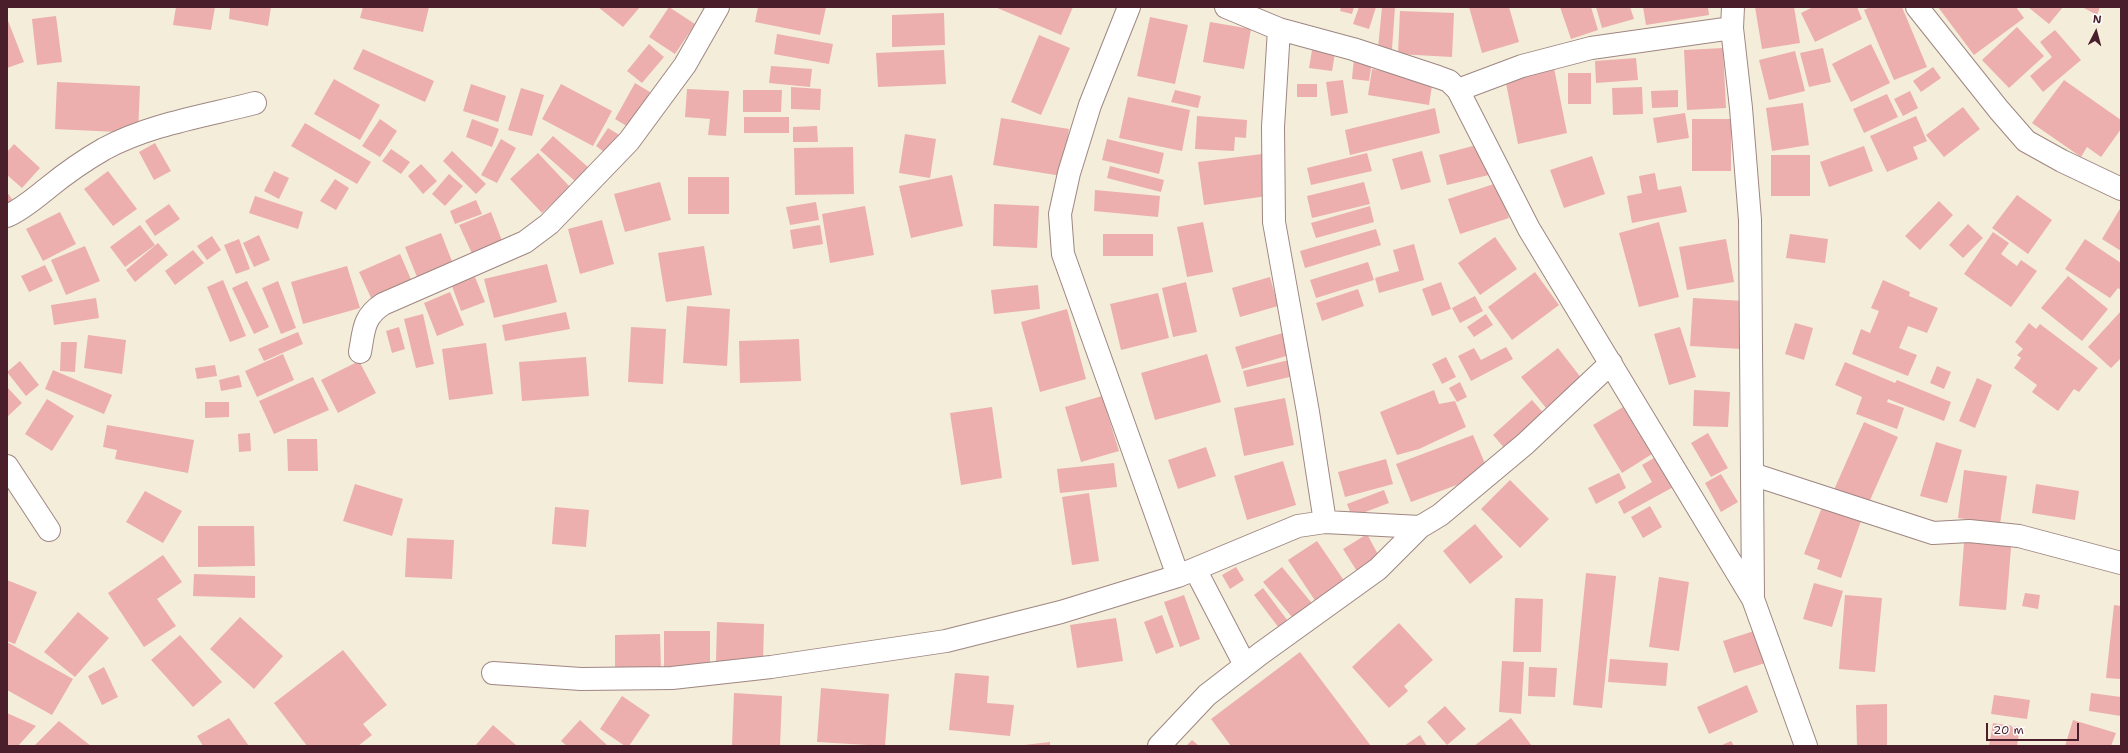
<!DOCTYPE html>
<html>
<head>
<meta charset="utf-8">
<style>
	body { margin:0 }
	#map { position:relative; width:2128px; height:753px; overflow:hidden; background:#f4edda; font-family:"Shantell Sans",sans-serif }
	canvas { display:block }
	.frame { position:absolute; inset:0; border:8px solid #4a1f2b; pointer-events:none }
	.north { position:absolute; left:2076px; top:12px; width:40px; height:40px; -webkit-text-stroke:3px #fff; paint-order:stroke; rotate:6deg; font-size:11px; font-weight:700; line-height:16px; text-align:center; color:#4a1f2b }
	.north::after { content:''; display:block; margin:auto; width:14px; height:18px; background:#4a1f2b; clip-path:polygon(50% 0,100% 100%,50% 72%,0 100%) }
	.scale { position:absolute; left:1986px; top:723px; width:93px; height:18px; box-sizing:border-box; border:2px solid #4a1f2b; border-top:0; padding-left:5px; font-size:12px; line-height:14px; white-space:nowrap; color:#4a1f2b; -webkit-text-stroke:3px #fff; paint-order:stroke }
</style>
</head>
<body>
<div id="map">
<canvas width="2128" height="753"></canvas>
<div class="frame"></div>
<div class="north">N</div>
<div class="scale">20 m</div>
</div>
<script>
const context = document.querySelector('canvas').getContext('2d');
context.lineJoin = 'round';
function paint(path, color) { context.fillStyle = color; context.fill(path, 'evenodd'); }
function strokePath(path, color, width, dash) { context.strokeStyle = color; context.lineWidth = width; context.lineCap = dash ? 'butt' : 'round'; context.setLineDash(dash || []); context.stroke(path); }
const building = new Path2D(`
	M176 7H215L211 30 173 25Z
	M230 7H271L268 26 229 19Z
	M363 7H429L423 32 360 18Z
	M598 7H640L623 27Z
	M669 7 695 24 675 54 649 37Z
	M758 7H826L820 35 755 22Z
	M995 7H1073L1061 35Z
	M1341 7H1354L1352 14 1340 11Z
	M1359 7H1376L1369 29 1353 24Z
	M1382 7H1395L1392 49 1378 48Z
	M1469 7H1509L1519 42 1482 53Z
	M1560 7H1591L1598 30 1571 39Z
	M1596 7H1630L1634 19 1602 28Z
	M1643 7H1708L1709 15 1646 25Z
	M1755 7H1794L1800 43 1762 49Z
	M1813 7H1857L1862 19 1815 42 1801 13Z
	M1871 7H1902L1927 67 1894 80 1864 10Z
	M1938 7H2016L2024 18 1974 55Z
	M2028 7H2063L2049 24Z
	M2082 7H2100L2097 15Z
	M1400 11 1454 13 1452 57 1398 54Z
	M944 13 945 45 892 47V15Z
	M56 16 62 62 37 65 32 19Z
	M1150 17 1188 25 1175 84 1137 76Z
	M7 18 24 62 7 68Z
	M1210 22 1251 29 1244 69 1203 62Z
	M2017 27 2044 56 2009 88 1982 60Z
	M2055 30 2081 60 2043 92 2030 76 2052 57 2040 42Z
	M777 34 833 44 829 64 774 54Z
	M1039 35 1070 48 1041 115 1011 102Z
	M649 44 664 57 642 83 627 71Z
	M1871 44 1890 83 1851 102 1832 64Z
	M1723 48 1726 108 1687 110 1684 50Z
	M1823 48 1831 82 1809 87 1800 53Z
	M363 49 434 81 425 102 353 69Z
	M944 50 946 84 878 87 876 53Z
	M1312 50 1335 53 1332 71 1309 68Z
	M1795 51 1805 91 1769 100 1759 60Z
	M1354 58 1372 61 1369 81 1352 79Z
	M1636 58 1638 80 1596 83 1595 61Z
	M771 66 812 69 810 87 769 83Z
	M1933 67 1941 78 1921 92 1913 81Z
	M1554 68 1567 133 1518 144 1505 78Z
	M1372 69 1433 79 1429 105 1368 95Z
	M1568 73H1591V104H1568Z
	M334 79 380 105 360 140 314 114Z
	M1343 80 1348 113 1331 116 1326 82Z
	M2064 80 2121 120V129L2101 157 2087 147 2081 157 2032 123Z
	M57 82 140 86 138 133 55 129Z
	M635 83 650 92 630 128 615 119Z
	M471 84 506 96 498 122 463 111Z
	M561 84 612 111 593 146 542 119Z
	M1297 84H1317V97H1297Z
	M791 87 821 89 820 110 791 109Z
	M1642 87 1643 114 1613 115 1612 88Z
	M521 88 544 95 532 136 508 130Z
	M687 89 729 91 726 136 708 135 710 119 685 117Z
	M743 90H782L781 112H743Z
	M1175 90 1201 96 1198 108 1171 102Z
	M1678 90V107L1652 108 1651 91Z
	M1910 91 1918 108 1903 116 1894 99Z
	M1887 94 1898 117 1864 133 1853 109Z
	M1128 97 1190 110 1182 151 1119 138Z
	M1803 103 1809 145 1772 151 1766 108Z
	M1963 107 1980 129 1944 157 1926 135Z
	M1435 108 1440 133 1350 155 1345 130Z
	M1685 113 1689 138 1657 143 1653 118Z
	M1197 116 1247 120 1246 138 1235 137 1234 151 1195 149Z
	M1916 116 1927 141 1913 147 1918 159 1887 172 1870 136Z
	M744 117H789V133H744Z
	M1001 118 1069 129 1062 176 993 165Z
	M380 119 397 131 380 157 362 146Z
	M472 119 499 129 492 147 466 137Z
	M1692 119H1731V171H1692Z
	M305 123 371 162 357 184 291 146Z
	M817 126 818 142H793V127Z
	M608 128 621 136 608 155 596 146Z
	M905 134 936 139 930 178 899 173Z
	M553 136 589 168 576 182 540 150Z
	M501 139 516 148 497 183 481 175Z
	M1107 139 1164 153 1159 174 1102 160Z
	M155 143 171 171 154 180 139 152Z
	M1484 143 1493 174 1447 185 1439 155Z
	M14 144 40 168 22 188 7 175V152Z
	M1864 146 1873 171 1829 187 1820 162Z
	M853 147 854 194 795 195 794 148Z
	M391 149 410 162 401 174 382 161Z
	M452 151 486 184 476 194 443 161Z
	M1422 151 1431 182 1401 190 1392 159Z
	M538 153 570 187 542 213 510 179Z
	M1367 153 1372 171 1311 185 1307 168Z
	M1262 154 1267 196 1204 205 1198 162Z
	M1771 155H1810V196H1771Z
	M1592 156 1605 194 1564 208 1550 170Z
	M421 164 437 181 423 194 408 176Z
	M1110 166 1164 180 1161 192 1107 178Z
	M108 171 137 209 113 226 84 189Z
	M274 171 289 178 279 199 264 191Z
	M1655 173 1658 190 1681 186 1687 212 1632 223 1627 196 1642 193 1639 176Z
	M449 174 463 186 445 206 432 194Z
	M952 175 963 226 911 238 899 186Z
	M688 177H729V214H688Z
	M335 179 349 188 336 210 320 201Z
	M660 182 671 220 625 232 614 194Z
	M1364 182 1370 204 1312 218 1307 196Z
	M1497 183 1509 218 1460 234 1448 199Z
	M1095 190 1160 196 1158 217 1094 211Z
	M7 192 14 202 7 207Z
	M2017 195 2052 220 2028 254 1992 228Z
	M255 196 303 212 298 229 249 213Z
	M476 200 482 214 455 224 450 211Z
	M1939 201 1953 215 1920 250 1905 236Z
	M816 202 819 220 790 225 786 207Z
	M169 204 180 219 155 236 145 221Z
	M994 204 1039 206 1037 248 993 246Z
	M865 206 874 255 830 263 822 214Z
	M1370 206 1374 222 1316 238 1311 223Z
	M2121 207V251L2102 239Z
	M60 212 76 244 43 261 26 229Z
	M491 212 504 246 474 258 459 225Z
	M602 220 614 264 580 274 568 229Z
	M1203 222 1213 272 1187 277 1177 227Z
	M1659 222 1679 297 1639 307 1619 233Z
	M1968 224 1983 238 1963 258 1949 245Z
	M140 225 155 245 125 267 110 247Z
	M820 225 823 244 793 249 790 230Z
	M1376 229 1381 245 1305 268 1300 251Z
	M1993 232 2009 243 2001 254 2017 266 2021 260 2037 271 2011 307 1964 274Z
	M441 233 453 264 417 277 405 247Z
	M1103 234H1153V256H1103Z
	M1790 234 1828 239 1825 263 1786 258Z
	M259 235 270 260 254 267 243 243Z
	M212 236 221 250 207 260 197 246Z
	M1495 237 1517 269 1480 295 1458 263Z
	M239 239 250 269 236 274 224 245Z
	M1726 239 1734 282 1687 290 1679 247Z
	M2085 239 2121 263V290L2118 288 2110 298 2065 269Z
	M158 243 168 255 135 282 126 270Z
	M1414 244 1424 280 1379 293 1375 278 1399 271 1393 250Z
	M85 246 100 281 66 295 51 260Z
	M704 246 712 295 666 302 658 253Z
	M193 250 204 263 175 285 165 271Z
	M400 254 413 284 373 302 359 272Z
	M1368 262 1374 280 1316 298 1310 280Z
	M547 264 557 302 494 318 484 279Z
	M45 265 53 281 29 292 21 276Z
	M347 266 360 308 303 324 291 282Z
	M1535 272 1559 305 1512 340 1488 307Z
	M2068 276 2108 309 2082 341 2041 308Z
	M475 277 485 302 461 311 452 286Z
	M1270 277 1278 306 1240 317 1232 288Z
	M223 280 246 336 230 342 207 287Z
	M1883 280 1910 292 1909 296 1938 308 1927 333 1908 326 1899 348 1917 355 1908 376 1852 354 1861 329 1870 333 1879 311 1871 308Z
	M247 281 269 327 254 334 232 288Z
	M278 281 296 328 281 334 262 288Z
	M1186 282 1197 332 1173 337 1162 288Z
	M1441 282 1451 309 1432 316 1422 289Z
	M1038 285 1040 309 994 314 991 290Z
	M1358 289 1364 306 1322 321 1316 303Z
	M450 292 464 325 437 336 424 303Z
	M1158 293 1169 338 1121 350 1110 304Z
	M1475 296 1483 311 1460 323 1452 308Z
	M96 298 99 318 54 325 51 305Z
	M1693 298 1744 301 1741 349 1690 346Z
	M687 306 730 309 727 366 683 363Z
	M1067 309 1086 379 1040 392 1021 322Z
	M2121 311V358L2111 368 2088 347Z
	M566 312 570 329 505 341 502 325Z
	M423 314 434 364 416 368 404 319Z
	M1486 314 1493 325 1474 337 1467 327Z
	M1795 323 1813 328 1804 360 1785 354Z
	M2029 323 2036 329 2040 324 2098 368 2079 392 2074 389 2058 411 2032 392 2037 385 2014 368 2021 358 2017 355 2023 349 2015 342Z
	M399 327 405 349 392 353 386 331Z
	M631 327 666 329 663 384 628 382Z
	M1680 327 1696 377 1669 385 1654 334Z
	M298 332 303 344 264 361 258 349Z
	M1286 332 1293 354 1242 369 1235 347Z
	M88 335 126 340 122 374 84 368Z
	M799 339 801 381 740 383 739 341Z
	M61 342H77L75 372 60 371Z
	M486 343 493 394 449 400 442 349Z
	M1506 347 1513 359 1471 381 1458 356 1474 348 1481 360Z
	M1558 348 1582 379 1546 408 1521 377Z
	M283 354 294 380 257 397 245 371Z
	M1207 354 1221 402 1155 420 1141 373Z
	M586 357 589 396 522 401 519 362Z
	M1446 357 1456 377 1442 384 1432 364Z
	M1293 359 1298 375 1247 387 1243 371Z
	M20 361 39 385 26 396 7 372Z
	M359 361 376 393 338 413 321 380Z
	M1845 362 1895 383 1897 380 1951 402 1944 421 1888 399 1887 402 1904 408 1897 429 1856 414 1862 397 1835 385Z
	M215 365 217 376 197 379 195 368Z
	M1937 366 1951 372 1944 389 1930 383Z
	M53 370 112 395 104 414 45 389Z
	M239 375 242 387 221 391 219 380Z
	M313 377 329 410 274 434 259 401Z
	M1977 378 1992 385 1975 428 1959 421Z
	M1460 382 1467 397 1457 402 1449 388Z
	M7 387 22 403 7 417Z
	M1434 390 1439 404 1455 401 1466 427 1419 449 1397 455 1380 412Z
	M1694 390 1730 392 1728 427 1693 426Z
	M1102 396 1119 451 1081 462 1065 407Z
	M1285 398 1294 445 1244 456 1234 408Z
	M47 399 74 416 52 451 25 434Z
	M1532 400 1546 416 1507 451 1493 435Z
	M205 402H229V417L205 418Z
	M992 407 1002 478 961 485 950 413Z
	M1623 407 1652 454 1622 473 1593 425Z
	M1864 422 1898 437 1867 507 1833 492Z
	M107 425 194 440 188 473 115 459 117 450 103 447Z
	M250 433 251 451 239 452 238 434Z
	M1708 433 1728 468 1711 477 1691 443Z
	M1473 435 1489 473 1411 502 1396 464Z
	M287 439H317L318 471H288Z
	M1936 442 1962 450 1947 503 1920 496Z
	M1206 447 1216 476 1178 489 1168 460Z
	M1659 455 1677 485 1624 514 1618 502 1652 482 1642 465Z
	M1386 459 1393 484 1345 497 1338 472Z
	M1283 461 1296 505 1247 520 1234 476Z
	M1114 463 1117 487 1060 493 1057 469Z
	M1964 470 2007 476 2000 524 1958 518Z
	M1619 473 1626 488 1596 504 1588 488Z
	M1721 474 1738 502 1721 512 1705 483Z
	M1510 480 1549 519 1520 548 1481 509Z
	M355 484 403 499 392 536 343 521Z
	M2036 484 2079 491 2075 520 2032 513Z
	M1384 490 1389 503 1352 517 1347 504Z
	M145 491 182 511 163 543 126 522Z
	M1089 493 1099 561 1072 565 1062 497Z
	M1650 506 1662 527 1643 538 1631 517Z
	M555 507 589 510 586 547 552 544Z
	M1822 507 1861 521 1841 578 1817 569 1820 560 1804 554Z
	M1475 524 1503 557 1470 584 1443 551Z
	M198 526H254L255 566 198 567Z
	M1965 531 2012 535 2006 610 1959 606Z
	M1367 534 1381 560 1358 573 1343 549Z
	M407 538 454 540 452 579 405 577Z
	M1317 541 1347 585 1318 605 1288 560Z
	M163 555 182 582 157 599 176 626 144 647 108 593Z
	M1236 567 1244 580 1230 589 1222 575Z
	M1282 567 1315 607 1296 622 1263 582Z
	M1586 573 1616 576 1602 708 1573 705Z
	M194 574 255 576V598L193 596Z
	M1659 577 1689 582 1679 651 1649 647Z
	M7 580 37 592 15 644 7 641Z
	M1814 583 1843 591 1832 627 1803 619Z
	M1263 588 1291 625 1282 632 1254 595Z
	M2025 593 2040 595 2038 609 2022 606Z
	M1184 595 1200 639 1180 647 1164 602Z
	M1845 595 1882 598 1875 672 1839 669Z
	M1515 598 1543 599 1541 652H1513Z
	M2114 605 2121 606V679L2106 678Z
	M78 612 109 638 75 677 44 652Z
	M1162 615 1174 647 1156 654 1144 622Z
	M240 617 283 656 254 689 210 649Z
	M1116 618 1123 661 1077 668 1070 625Z
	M717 622 764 624 763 664 716 662Z
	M1399 623 1433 660 1404 686 1408 691 1389 708 1352 667Z
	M664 631H710V670H664Z
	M1754 631 1765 663 1734 673 1723 641Z
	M660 634 661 670 615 671V635Z
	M180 635 222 682 193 707 151 660Z
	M7 642 73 679 52 715 7 690Z
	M343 650 387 705 363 724 372 735 358 746H307L274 703Z
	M1300 652 1371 746H1231L1211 719Z
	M1610 659 1668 663 1666 686 1608 682Z
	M1502 661 1524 662 1521 714 1499 712Z
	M104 667 118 697 102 705 88 676Z
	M1529 667 1557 668 1555 697 1528 696Z
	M955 673 989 676 987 703 1014 705 1010 736 949 730Z
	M1747 685 1758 712 1709 734 1697 707Z
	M821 688 889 694 885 746 817 742Z
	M734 693 782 696 780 746H732Z
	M2091 693 2121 697V716L2089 711Z
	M1994 695 2030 700 2027 719 1991 714Z
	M622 696 650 715 629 746H625L600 729Z
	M1887 704V746H1857L1856 705Z
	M1445 706 1466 729 1447 745 1427 722Z
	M7 713 36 726 18 746H7Z
	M229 718 249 746H203L197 736Z
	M1511 718 1532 746H1474Z
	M580 720 608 746H567L561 741Z
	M2073 720 2116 733 2111 746H2065Z
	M59 721 91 746H34Z
	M1993 723 2020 727 2017 746H1989Z
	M493 725 517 746H475Z
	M1420 735 1427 746H1404Z
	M1192 740 1199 746H1186Z
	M1731 741 1734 746H1720Z
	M1050 742V746H1024V745Z`);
const minor = new Path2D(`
	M1129 7 1090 105 1069 173 1060 214 1063 254 1178 576
	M1226 7 1279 29 1353 49 1438 77 1449 81 1458 90 1529 229 1753 599 1806 746
	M1733 7 1732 28 1741 108 1750 220 1753 599
	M1917 7 1999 110 2026 141 2062 161 2121 189
	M1279 29 1273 127 1274 222 1308 412 1325 522
	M1458 90 1522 66 1591 48 1732 28
	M7 216C23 209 36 197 49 187 66 173 85 160 104 149 150 124 205 116 255 103
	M360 352C364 330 363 317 383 304L525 242 549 224 629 141 685 65 718 7
	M7 466 49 530
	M1752 474 1933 533 1969 531 2019 536 2121 563
	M1195 569 1245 665
	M493 673 581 679 672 678 771 667 946 641 1061 612 1178 576 1298 526 1325 522 1420 527 1440 515 1525 444 1611 363
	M1159 746 1207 695 1260 654 1378 569 1420 527`);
paint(building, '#ecafad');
strokePath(minor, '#9f8682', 24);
strokePath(minor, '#fff', 22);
</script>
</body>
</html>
